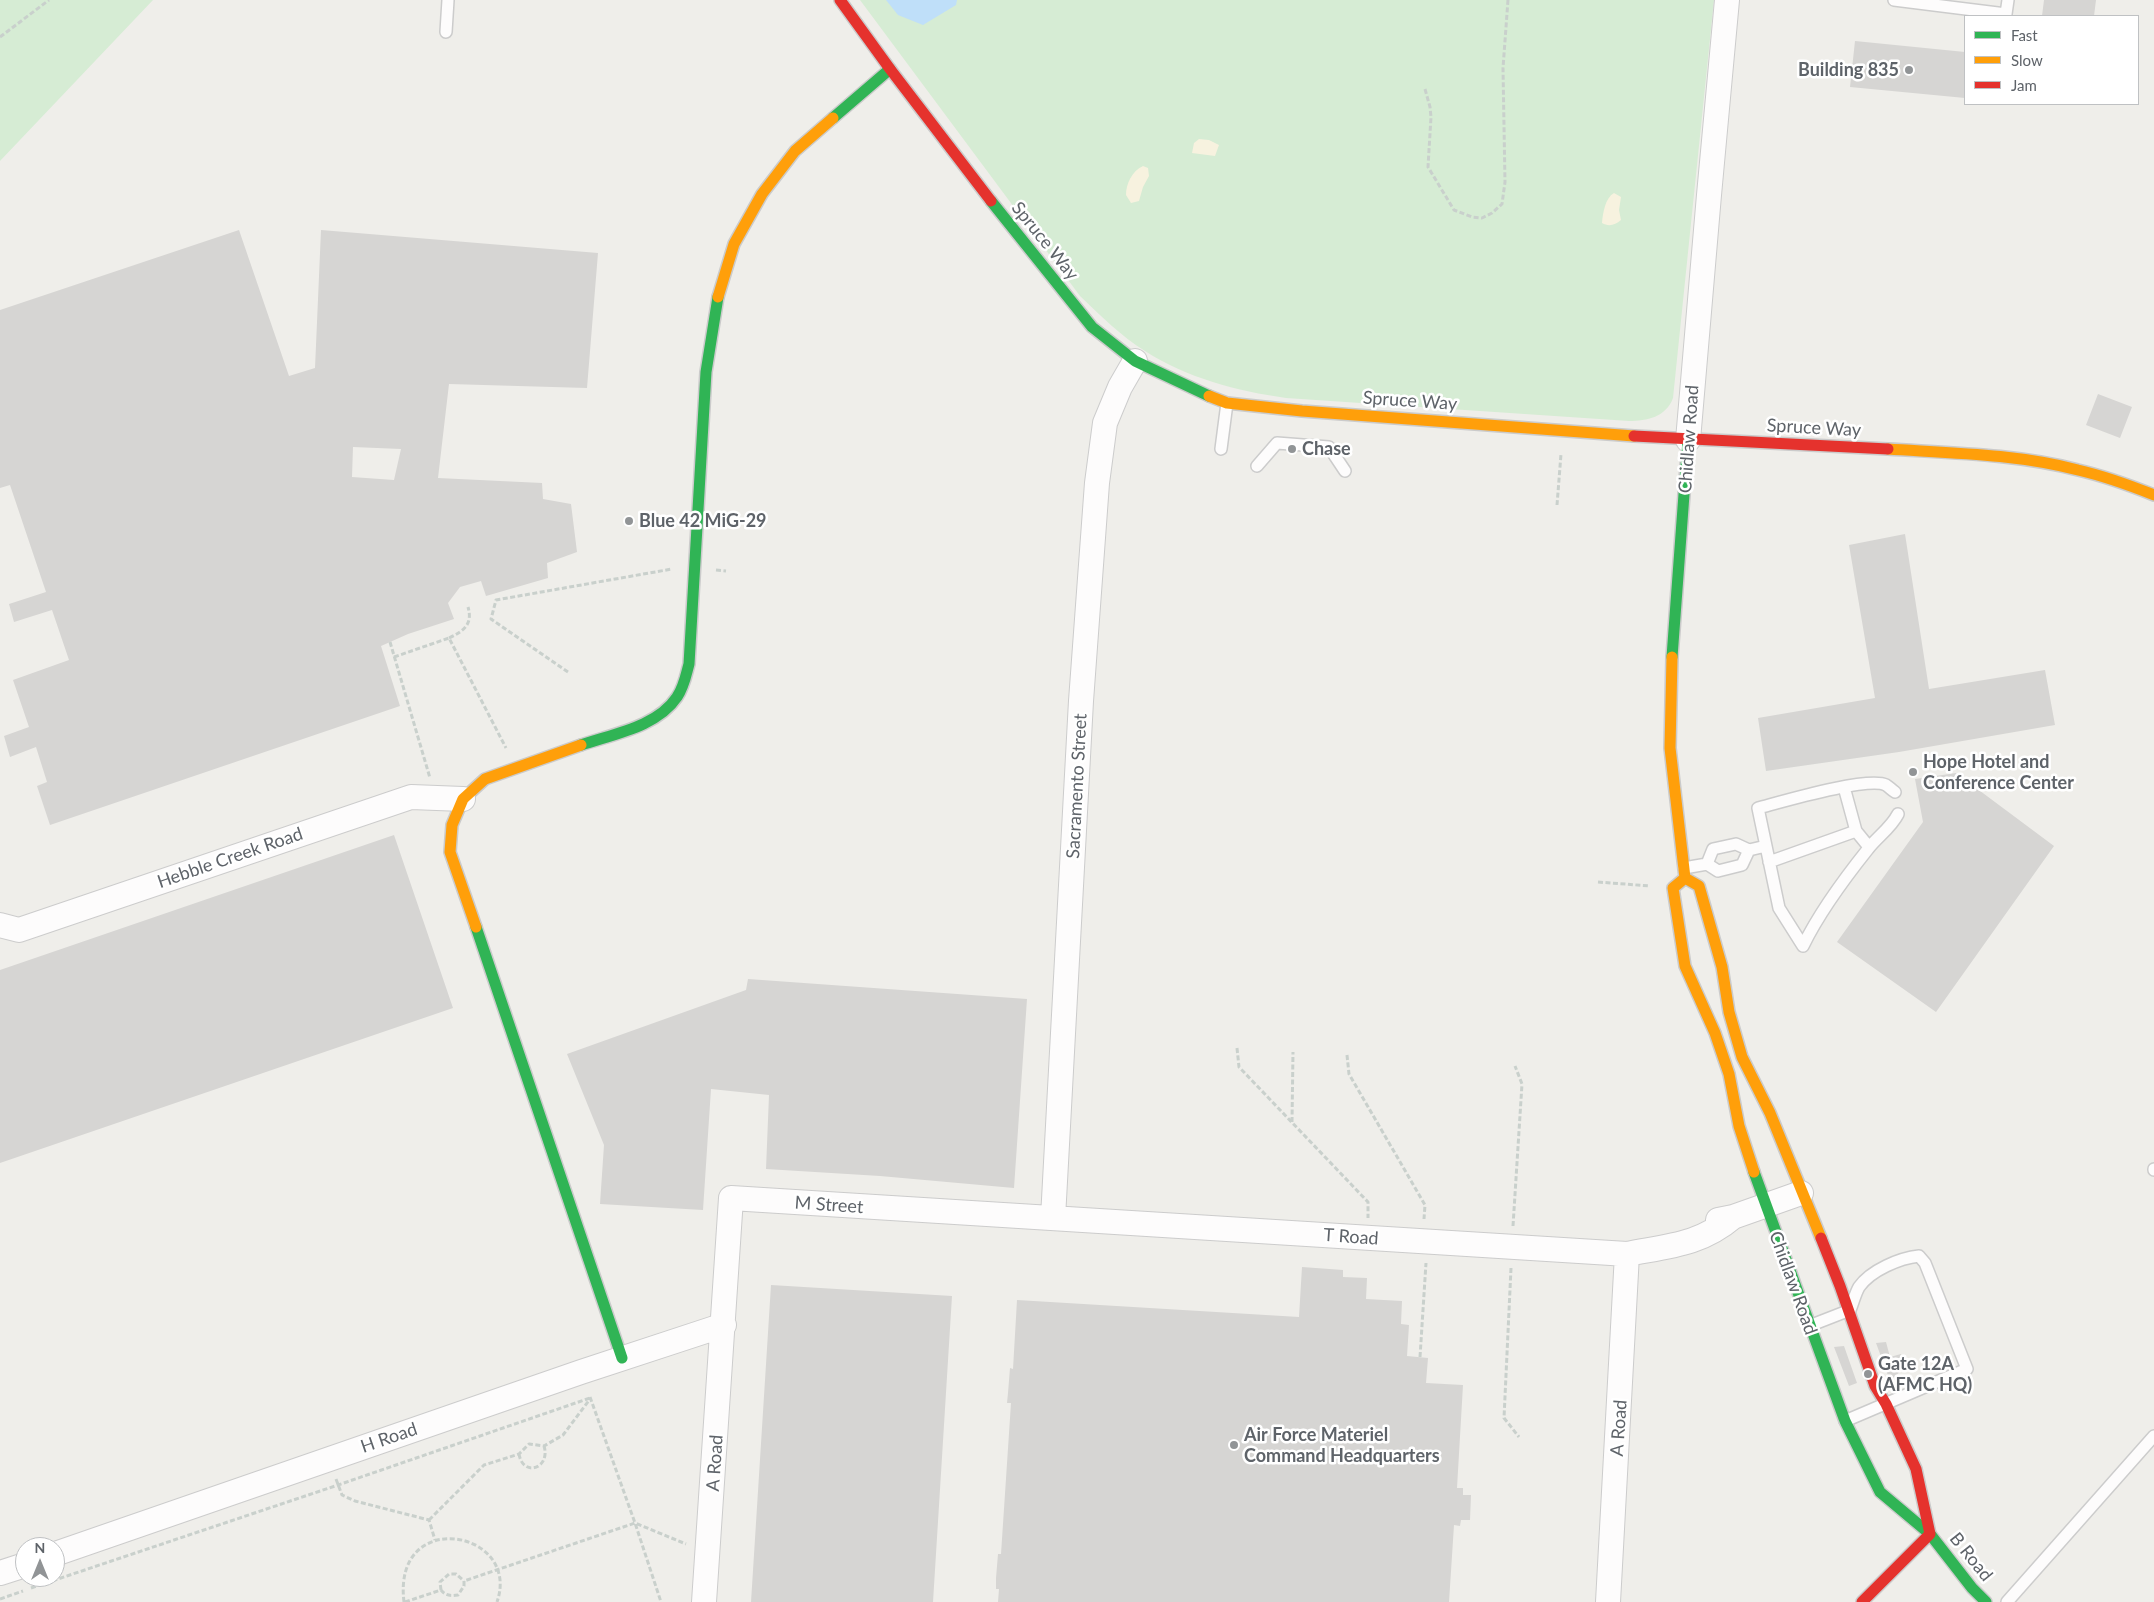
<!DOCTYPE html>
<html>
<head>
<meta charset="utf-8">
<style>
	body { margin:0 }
	#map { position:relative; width:2154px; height:1602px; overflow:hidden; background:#efeeea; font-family:Lato,sans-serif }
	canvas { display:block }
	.legend { position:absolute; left:1964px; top:15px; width:175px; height:90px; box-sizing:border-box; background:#fff; border:1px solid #bfc1c3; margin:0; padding:6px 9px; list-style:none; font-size:15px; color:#5e6369 }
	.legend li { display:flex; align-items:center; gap:10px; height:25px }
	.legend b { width:25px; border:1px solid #bfc1c3 }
	.north { position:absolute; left:15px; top:1537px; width:50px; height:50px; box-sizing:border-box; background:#fff; border:1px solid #bfc1c3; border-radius:50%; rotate:0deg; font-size:14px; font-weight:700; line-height:20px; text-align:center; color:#5e6369 }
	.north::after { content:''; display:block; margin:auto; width:18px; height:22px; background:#919496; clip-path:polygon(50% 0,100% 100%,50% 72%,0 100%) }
</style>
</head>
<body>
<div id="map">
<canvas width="2154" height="1602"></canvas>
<ul class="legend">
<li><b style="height:6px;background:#30b455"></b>Fast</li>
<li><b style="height:6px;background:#ff9f0a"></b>Slow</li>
<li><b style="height:6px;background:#e5322d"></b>Jam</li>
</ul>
<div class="north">N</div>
</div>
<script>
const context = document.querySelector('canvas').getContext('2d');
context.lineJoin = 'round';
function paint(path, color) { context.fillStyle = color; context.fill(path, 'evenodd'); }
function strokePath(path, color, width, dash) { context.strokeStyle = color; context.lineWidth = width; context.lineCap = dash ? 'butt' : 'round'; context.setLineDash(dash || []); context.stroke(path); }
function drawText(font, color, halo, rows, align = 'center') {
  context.font = font + ' Lato,sans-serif'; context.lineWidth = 5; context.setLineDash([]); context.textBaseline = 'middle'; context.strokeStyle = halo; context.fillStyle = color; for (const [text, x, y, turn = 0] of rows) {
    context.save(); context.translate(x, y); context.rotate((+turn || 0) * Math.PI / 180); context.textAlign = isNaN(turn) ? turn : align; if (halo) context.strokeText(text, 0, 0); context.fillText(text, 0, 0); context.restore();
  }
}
const green = new Path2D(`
	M0 0H153L0 161Z
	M860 0H1714L1673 398C1666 417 1647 421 1629 421L1286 398C1237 391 1187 378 1145 351 1121 336 1101 316 1080 296Z`);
const sand = new Path2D(`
	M1199 139 1209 140 1219 145 1215 156 1192 153 1194 143Z
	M1143 166 1148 168 1149 176 1143 187 1139 201 1131 203 1126 195C1126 184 1132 171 1143 166Z
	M1614 193 1621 197 1619 210 1621 220C1615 225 1609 227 1602 223 1603 213 1605 198 1614 193Z`);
const water = new Path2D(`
	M886 0H957L956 5 923 25 898 15Z`);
const building = new Path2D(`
	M2044 0H2096L2094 16H2042Z
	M1855 41 1965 52V98L1850 87Z
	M239 230 289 376 315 368 321 230 598 253 587 388 449 384 438 478 542 483 543 499 571 504 577 552 547 563 548 578 486 596 481 581 460 587 448 603 454 619 408 634 381 646 400 706 50 825 37 786 47 782 36 747 10 757 4 736 29 727 13 680 69 660 52 610 14 622 9 604 46 592 10 485 0 488V310ZM353 447 401 449 394 480 352 477Z
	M2098 394 2132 407 2120 438 2086 425Z
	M1905 534 1929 689 2045 670 2055 725 1899 752 1766 771 1758 718 1875 698 1849 545Z
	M1956 773 2054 846 1936 1012 1837 942 1923 822 1915 779Z
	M394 835 453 1008 0 1163V970Z
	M748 979 1027 999 1014 1188 880 1176 766 1169 769 1095 711 1089 703 1210 600 1204 604 1145 567 1054 746 990Z
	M1302 1267 1343 1270V1277L1367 1278 1366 1299 1402 1301 1401 1324 1409 1325 1407 1356 1428 1358 1426 1383 1463 1385 1457 1488H1463V1495H1471L1470 1520H1461L1460 1526 1454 1525 1449 1602H998L999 1589H996V1578L998 1554H1001L1011 1403H1007L1008 1393 1010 1368 1013 1369 1017 1300 1299 1317Z
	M771 1285 952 1296 933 1602H751Z
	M1886 1342 1890 1357 1901 1354 1905 1367 1890 1381 1876 1343Z
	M1844 1346 1857 1383 1849 1386 1834 1347Z`);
const path = new Path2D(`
	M0 37 49 0
	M1425 89 1430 107 1431 117 1428 167 1454 210 1472 217 1482 218 1492 213 1502 204 1505 182 1503 68 1508 0
	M1557 505 1561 454
	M716 570 726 571
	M449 638C464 631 473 624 468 607
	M390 642 430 778
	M394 657 449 638 506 748
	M568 672 491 619 496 600 672 569
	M1598 882 1650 886
	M1237 1048 1239 1067 1368 1202V1218
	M1347 1055 1349 1074 1425 1205 1424 1219
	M1292 1122 1293 1052
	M1513 1226 1522 1084 1515 1066
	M1511 1268 1504 1418 1519 1437
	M1420 1357 1426 1263
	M590 1397 635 1523 661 1602
	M519 1454C523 1478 551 1468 544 1446
	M336 1479 342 1495 355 1501 429 1520 435 1540
	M429 1520 484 1465 519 1454 529 1444 544 1446 563 1435 590 1399
	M31 1588 338 1485 590 1398
	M441 1590 440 1582 449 1574H456L464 1581
	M0 1599 23 1591
	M404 1602C392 1506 522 1530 497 1602
	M405 1602 441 1590C446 1596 450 1596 458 1595L464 1586V1581L635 1523 686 1544`);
const lane = new Path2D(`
	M1894 0 2006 14 2008 0
	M446 32 448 0
	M1221 449 1227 403
	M1257 466 1277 443 1329 447 1345 471
	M1844 787 1856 831 1869 847
	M1769 862 1856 831
	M1707 864 1713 849 1736 844 1749 850 1766 846
	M1684 868 1707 864 1718 871 1742 865 1749 850
	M1803 946 1779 908 1758 808C1781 802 1868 776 1886 785 1889 787 1892 790 1895 792
	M1803 946C1820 911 1844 879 1868 849 1877 837 1891 828 1898 814
	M2154 1169V1170
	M1809 1326 1850 1310C1853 1303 1855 1294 1859 1287 1871 1270 1900 1258 1919 1256L1925 1263 1967 1369 1845 1421
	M2007 1602 2154 1436`);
const street = new Path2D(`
	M1688 440 1709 195 1727 0
	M0 925 19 930 411 797 463 799
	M1053 1218 1081 701 1097 483 1105 423 1120 387 1135 361
	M1718 1220 1733 1217 1801 1193
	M55 1554 581 1372 724 1325
	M0 1573 25 1565
	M704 1602 731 1198 1627 1254C1668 1246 1700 1245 1733 1217
	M1608 1602 1627 1254`);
const fast = new Path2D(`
	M833 118 890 69
	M991 201 1092 327 1135 361 1209 396
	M1672 657 1688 440
	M581 745C613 734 657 727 677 697 684 687 686 675 689 664L706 372 718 297
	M476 927 622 1358
	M1754 1172 1845 1421 1880 1492 1930 1534 1972 1588 1986 1602`);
const slow = new Path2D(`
	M718 297 734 244 762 194 795 151 833 118
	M1209 396 1227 403 1302 411 1634 436
	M1888 449C1951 453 2017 454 2078 470 2104 476 2129 485 2154 495
	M1672 657 1670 748 1685 878
	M1685 878 1673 888 1685 966 1715 1033 1729 1074 1739 1126 1754 1172
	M1685 878 1699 886 1722 967 1729 1012 1742 1057 1770 1113 1821 1238
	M476 927 450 852 452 825 463 799 485 779 581 745`);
const jam = new Path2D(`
	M840 0 890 69 991 201
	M1634 436 1888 449
	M1821 1238 1840 1286 1875 1386 1886 1404 1916 1469 1930 1534
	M1862 1602 1930 1534`);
const markers = [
	[1909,70,5,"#919496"],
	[1292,449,5,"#919496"],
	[629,521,5,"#919496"],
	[1913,772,5,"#919496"],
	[1868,1374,5,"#919496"],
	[1234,1445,5,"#919496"]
];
const poiNames = [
	["Building 835",1899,70,"right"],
	["Chase",1302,449],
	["Blue 42 MiG-29",639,521],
	["Hope Hotel and",1923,762],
	["Conference Center",1923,783],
	["Gate 12A",1878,1364],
	["(AFMC HQ)",1878,1385],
	["Air Force Materiel",1244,1435],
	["Command Headquarters",1244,1456]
];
const streetNames = [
	["Spruce Way",1045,241,51],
	["Spruce Way",1410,401,4],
	["Spruce Way",1814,428,3],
	["Chidlaw Road",1689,439,-86],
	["Sacramento Street",1077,786,-87],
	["Hebble Creek Road",230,858,-19],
	["M Street",829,1205,4],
	["T Road",1351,1237,4],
	["Chidlaw Road",1793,1283,70],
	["A Road",1619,1428,-86],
	["H Road",389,1438,-19],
	["A Road",715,1463,-86],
	["B Road",1971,1557,51]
];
paint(green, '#d6ecd4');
paint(sand, '#f7f2df');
paint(water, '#bfdff9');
paint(building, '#d6d5d3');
strokePath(lane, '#ccc', 14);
strokePath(street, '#ccc', 26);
strokePath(fast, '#cbcbcb', 14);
strokePath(slow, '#cbcbcb', 14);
strokePath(jam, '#cbcbcb', 14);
strokePath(path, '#c9d0cc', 3, [5, 2.5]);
strokePath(lane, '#fdfcfc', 11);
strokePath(street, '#fdfcfc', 24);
strokePath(fast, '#30b455', 11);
strokePath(slow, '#ff9f0a', 11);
strokePath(jam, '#e5322d', 11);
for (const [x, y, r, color] of markers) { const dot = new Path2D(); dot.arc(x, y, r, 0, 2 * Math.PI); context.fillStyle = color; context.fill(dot); strokePath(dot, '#fff', 2); }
drawText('bold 18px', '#5e6369', '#fff', poiNames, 'left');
drawText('18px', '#5e6369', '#fff', streetNames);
</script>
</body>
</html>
